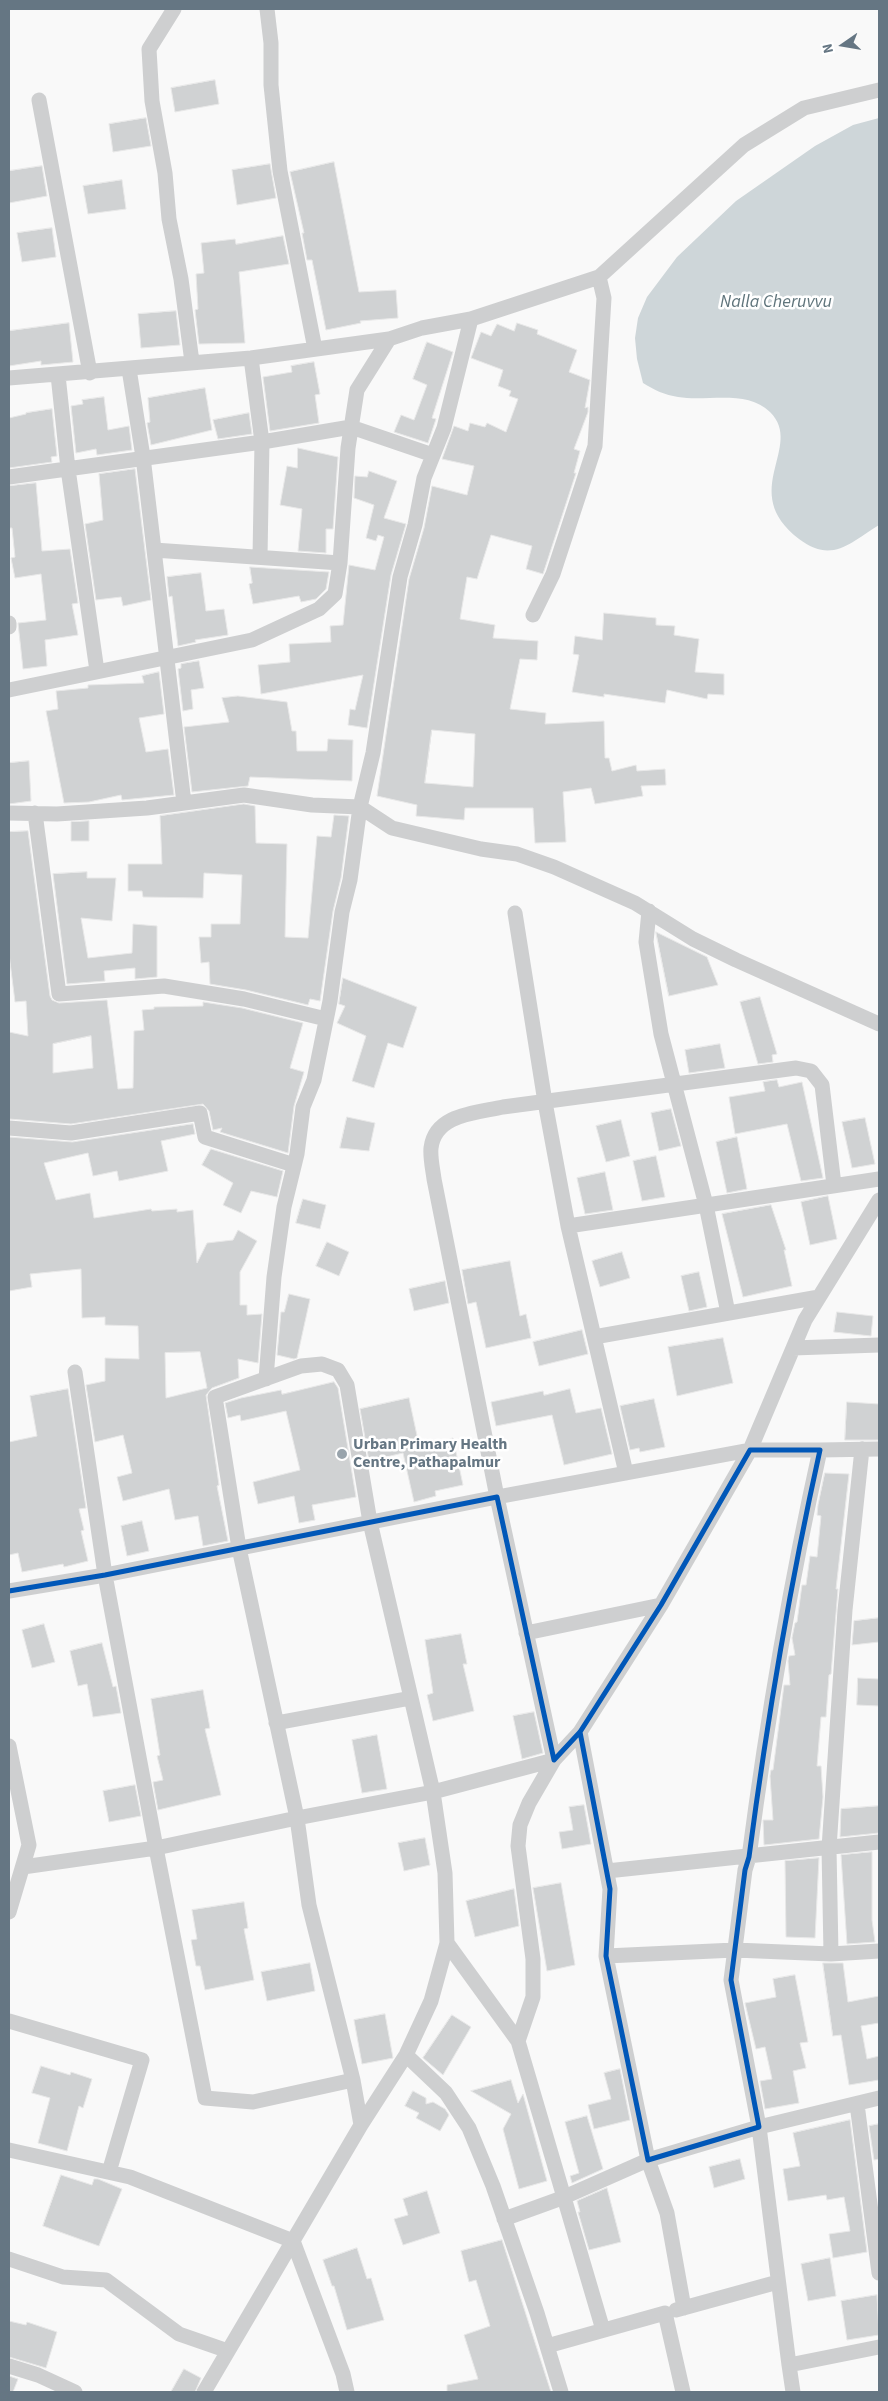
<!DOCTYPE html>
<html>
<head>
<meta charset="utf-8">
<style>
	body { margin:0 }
	#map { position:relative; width:888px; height:2401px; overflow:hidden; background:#f9f9f9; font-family:"Source Sans 3",sans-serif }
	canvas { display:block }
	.frame { position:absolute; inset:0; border:10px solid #657683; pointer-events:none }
	.north { position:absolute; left:818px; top:20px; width:50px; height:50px; -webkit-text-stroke:4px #fff; paint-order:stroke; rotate:257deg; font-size:14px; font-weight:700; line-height:20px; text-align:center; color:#657683 }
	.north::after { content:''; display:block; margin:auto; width:18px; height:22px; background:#657683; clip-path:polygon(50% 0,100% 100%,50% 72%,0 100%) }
</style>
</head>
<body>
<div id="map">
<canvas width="888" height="2401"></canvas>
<div class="frame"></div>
<div class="north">N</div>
</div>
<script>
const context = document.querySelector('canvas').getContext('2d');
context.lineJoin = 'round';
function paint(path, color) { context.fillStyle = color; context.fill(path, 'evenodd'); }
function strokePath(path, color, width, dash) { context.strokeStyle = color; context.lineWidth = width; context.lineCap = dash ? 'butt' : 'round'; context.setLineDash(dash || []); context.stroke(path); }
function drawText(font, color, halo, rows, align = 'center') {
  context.font = font + ' "Source Sans 3",sans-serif'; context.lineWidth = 5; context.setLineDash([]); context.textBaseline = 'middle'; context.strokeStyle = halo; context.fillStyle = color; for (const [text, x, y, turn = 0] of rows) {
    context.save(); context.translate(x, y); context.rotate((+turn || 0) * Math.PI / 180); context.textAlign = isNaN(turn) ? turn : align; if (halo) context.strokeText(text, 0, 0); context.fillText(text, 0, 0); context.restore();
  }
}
const water = new Path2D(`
	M879 118V525C850 543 832 564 799 539 737 491 805 447 770 412 747 389 707 402 678 397 665 395 654 390 643 383L637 359 635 338 638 318 647 297 677 257 736 201 815 146 853 125Z`);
const building = new Path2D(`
	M215 80 219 104 175 112 171 88Z
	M146 118 151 146 113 152 109 124Z
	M334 162 359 292 396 290 398 318 360 321 361 323 326 330 312 260H307L302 233H304L290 172Z
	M270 164 276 198 237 205 232 170Z
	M42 166 47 196 9 203V171Z
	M122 180 126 209 88 214 83 186Z
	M52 228 56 257 22 262 17 233Z
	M283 236 289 264 239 272 245 343 199 344 195 310 198 309 196 274 204 273 201 243 235 239 236 244Z
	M176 311 180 345 141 348 138 314Z
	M69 323 73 362 41 365V361L9 366V331Z
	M517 323 538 330 537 334 577 350 569 372 590 380 585 408 588 407V412L574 449 580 451 574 473H576L543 574 526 569 532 546 491 535 477 579 467 577 460 619 495 625 493 638 538 641 537 660 520 659 510 709 546 713 545 724 604 721 605 758H609L612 771 636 765 637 771 665 769 666 785 641 786 643 796 595 804 591 788 563 792 566 842 535 843 533 808H465L464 820 416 816 417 805 377 796 409 579 424 528 432 486 467 495 474 466 442 459 454 426 468 431 470 423 485 427 487 423 506 432 518 399 509 396 511 391 498 386 503 370 471 358 481 332 491 336 497 324 514 331ZM432 730 475 734 473 787 425 783Z
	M427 342 453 352 432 418 436 419 428 443 394 432 401 415 414 420 427 385 413 379Z
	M314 362 320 394 315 395 319 423 270 431 263 377 292 372 291 366Z
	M205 388 212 430 151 445 147 423 150 422 148 398Z
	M104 397 108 430 129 426 132 450 97 455 96 449 76 453 71 406 83 404 82 400Z
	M52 409 57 456 51 457 52 462 9 468V418L26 414V413Z
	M249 413 252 434 218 439 213 420Z
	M298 448 338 457 333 529H326V553L298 551 302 509 280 505 287 466 297 468Z
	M135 469 151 600 123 606 121 597 96 600 85 524 103 520 99 474Z
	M369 471 397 481 384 518 406 524 391 575 367 728 348 725 350 709 355 710 363 675 261 694 258 665 290 662 289 644 331 642 330 626 343 625 349 565 375 570 384 537 378 535 376 541 366 538 374 505 354 498 355 476 367 477Z
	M36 483 42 551 70 549 78 603 72 604 78 635 45 640 47 666 23 669 18 623 46 620 41 574 15 578 11 558 15 557 12 528H9V486Z
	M250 567 329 572 326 589 316 599 301 602 299 596 253 604 249 584 252 583Z
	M201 573 206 611 224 609 228 635 195 640 196 642 178 646 172 596 169 597 167 577Z
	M604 613 656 618V625L675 626 674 635 699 639 695 672 724 674V695L708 694 707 699 667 690 665 703 604 694V697L572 692 579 655 573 654 575 636 602 640Z
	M199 661 204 688 191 690 193 709 183 711 178 669 181 668V664Z
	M159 672 164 714 139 718 146 752 168 749 174 795 122 800 121 795 89 802 64 803 46 711 58 709 56 691 88 688V685L144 683 142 676Z
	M238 696 287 702 292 731H296L297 751H327L328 739 353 740 352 781 250 777 248 786 192 792 184 727 229 722 222 698Z
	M29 761 31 801 9 804V763Z
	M244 804 255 806 256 843 287 844 285 937 308 938 317 836 331 837 334 815 349 816 341 878 333 911 320 1001 310 999 308 1005 246 990 210 984 209 962 201 963 199 937H211V924H240L242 875 204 873 203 898 143 897 142 891H128V864H162L160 816Z
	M89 821V841H71V822Z
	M28 831 50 996 52 1000 59 1003 107 1000 118 1089 133 1088 134 1031 144 1030 142 1010 154 1009V1007L203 1006V1002L242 1008 303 1023 290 1068 304 1072 294 1106 288 1153 220 1132 222 1128 213 1130 209 1111 203 1104 71 1124 9 1119V1032L28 1036 26 1001 15 1002 9 954V832ZM91 1036 93 1068 53 1073V1044Z
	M87 872V878H116L112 921 81 918 88 958 132 953 133 924 157 926V977L135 979V968L104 971 105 981 67 984 53 874Z
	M656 932 707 957 718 985 669 996Z
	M343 978 417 1007 403 1048 388 1043 374 1088 352 1081 366 1036 337 1023 345 1006 339 1004Z
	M760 997 777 1054 772 1055 773 1062 758 1064 740 1002Z
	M720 1044 725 1068 689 1073 685 1050Z
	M777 1080 779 1087 802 1082 823 1178 801 1181 787 1124 735 1134 729 1097 765 1091 763 1082Z
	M671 1109 681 1146 659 1151 651 1113Z
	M347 1117 375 1123 369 1151 340 1148Z
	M865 1118 875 1164 852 1168 842 1122Z
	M621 1120 630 1156 606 1162 596 1126Z
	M193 1124 195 1134 161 1141 168 1171 119 1181 117 1171 93 1176 88 1153 44 1163 56 1200 90 1193 94 1218 151 1209 152 1211 177 1209V1212L193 1210 197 1263 207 1243 233 1240 238 1230 257 1241 240 1272V1305H247V1315L262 1314 258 1363 238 1359 239 1378 212 1388 206 1395 219 1485 217 1486 228 1541 203 1546 198 1516 175 1520 169 1489 123 1501 117 1477 132 1473 123 1435 95 1442 86 1385 105 1381V1358L139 1359 138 1326 105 1325V1317L82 1318 81 1269 30 1274 32 1287 9 1291V1137L72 1142ZM200 1352 207 1388 166 1398 165 1353Z
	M737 1137 747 1189 727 1193 716 1142Z
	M211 1149 283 1171 277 1197 251 1191 241 1213 223 1205 233 1183 202 1165Z
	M656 1156 665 1197 642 1201 633 1161Z
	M605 1172 613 1210 585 1214 577 1178Z
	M828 1196 837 1239 810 1245 801 1202Z
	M303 1199 326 1205 320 1229 296 1223Z
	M771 1205 786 1250H784L792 1286 743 1297 722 1214Z
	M327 1242 349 1252 339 1276 316 1266Z
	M622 1252 630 1278 600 1287 592 1261Z
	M510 1261 520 1316 526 1314 531 1338 486 1348 476 1302 468 1304 462 1270Z
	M699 1272 707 1307 689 1311 681 1276Z
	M445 1281 449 1303 414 1311 409 1289Z
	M289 1294 310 1299 297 1358 294 1359 277 1355 281 1312H284Z
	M837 1312 873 1316 871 1336 834 1332Z
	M582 1330 588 1354 539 1366 533 1342Z
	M723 1338 733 1383 677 1396 668 1347Z
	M334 1382 338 1388 356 1497 312 1505 315 1520 299 1523 294 1496 258 1504 253 1482 300 1470 286 1411 241 1421 240 1415 228 1418 225 1403 241 1398 281 1390 282 1394Z
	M68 1389 86 1508 79 1509 84 1530 81 1531 88 1561 64 1567 63 1564 22 1572 18 1553 9 1555V1442L37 1436 30 1396Z
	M570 1389 576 1413 601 1408 612 1454 564 1465 552 1415 496 1426 491 1402 543 1391 544 1395Z
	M409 1398 419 1445 453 1438 463 1485 435 1491 436 1496 414 1502 403 1453 369 1461 360 1409Z
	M654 1399 665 1447 640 1452 639 1448 630 1450 620 1406Z
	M847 1402 879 1404V1440H845Z
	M825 1473 849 1474 836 1589H838L831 1674 829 1675 826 1717H821L817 1766H821L823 1797 819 1839 764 1845 763 1820H773L770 1776 771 1770H773L784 1685H790L788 1661 789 1656 795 1655 792 1638 795 1623 797 1622 801 1592 802 1585H806L810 1556 817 1557 821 1516 817 1515 818 1505Z
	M142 1521 149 1551 127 1556 121 1526Z
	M879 1618V1642L852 1645 854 1621Z
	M44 1624 55 1662 32 1668 22 1630Z
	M461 1634 467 1664H463L474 1711 433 1721 427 1695 433 1693 425 1640Z
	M102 1643 113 1687 116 1686 121 1713 93 1717 87 1684 78 1686 70 1651Z
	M858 1678 879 1679V1706L857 1705Z
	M203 1690 210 1728 205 1729 221 1795 158 1810 153 1782 163 1780 157 1756 160 1755 151 1699Z
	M534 1712 543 1753 522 1759 513 1716Z
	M377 1735 387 1789 362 1793 352 1740Z
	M135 1785 141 1816 109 1822 103 1791Z
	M584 1805 591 1844 562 1849 559 1832 573 1830 569 1807Z
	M879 1806V1833L840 1837 841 1809Z
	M425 1838 430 1865 404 1871 398 1843Z
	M872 1852V1920L875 1942 847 1944 841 1855Z
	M819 1858 815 1938 786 1937 785 1861Z
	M561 1883 575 1965 547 1971 533 1888Z
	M514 1889 519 1926 475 1937 466 1901Z
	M244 1902 248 1928 244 1929 254 1980 205 1990 200 1966H196L191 1940 197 1939 192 1910Z
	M310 1963 315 1991 267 2001 261 1972Z
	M823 1963H843L848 2002 879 1996V2023L861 2026 867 2059 879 2056V2080L849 2085 841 2035 833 2036Z
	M795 1975 808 2042 800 2043 806 2068 793 2071 799 2103 765 2109 760 2081 772 2079 765 2047 756 2049 745 2003 776 1997 773 1979Z
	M385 2014 393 2058 362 2064 354 2020Z
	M452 2015 471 2027 443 2075 423 2058Z
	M41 2066 70 2075 71 2072 92 2079 83 2108 79 2106 67 2151 38 2143 50 2098 32 2093Z
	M620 2069 630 2120 594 2129 588 2105 611 2099 604 2073Z
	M511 2080 518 2103 523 2094 547 2181 519 2189 503 2129 511 2114 471 2091Z
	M413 2091 426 2098V2104L433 2102 445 2109 449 2115 440 2131 416 2118 419 2113 405 2106Z
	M587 2116 603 2169 572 2183 570 2176 579 2173 565 2122Z
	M850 2120 867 2252 833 2258 829 2234 850 2231 844 2197 827 2200 826 2195 788 2201 783 2169 800 2166 793 2133Z
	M879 2124V2159L874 2160 869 2126Z
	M740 2159 745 2179 714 2188 709 2167Z
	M61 2175 92 2185 94 2179H98L122 2189 99 2246 43 2226Z
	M607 2188 621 2242 589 2250 578 2212H580L577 2201Z
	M427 2191 440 2233 403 2245 394 2219 408 2215 403 2199Z
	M502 2240 551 2392H447V2385L478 2379 464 2335 490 2326 476 2280 469 2282 461 2251Z
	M357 2248 367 2279 371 2278 384 2320 347 2330 334 2286H332L323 2260Z
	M830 2258 836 2296 808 2301 801 2264Z
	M877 2295 879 2335 847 2340 841 2301Z
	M9 2321 26 2325 27 2322 57 2332 46 2368 9 2357Z
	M184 2369 201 2378 195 2392H171Z
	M9 2376 18 2379 13 2392H9Z`);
const minor = new Path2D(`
	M174 9 149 49 152 101 165 173 169 219 181 279 192 362
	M267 9 271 43V85L280 171 315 349
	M39 100 90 373
	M251 358 262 442 260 557
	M129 369 143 457 184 803
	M58 375 68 469 97 671
	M9 378 251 358 389 339
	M9 477 262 442 351 427 433 455
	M154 550 340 563
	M533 615 553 574 595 446 604 298 599 277
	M9 623V627
	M9 690 252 640 319 609 335 594 340 563 348 448 357 390 389 339 422 328 471 319 599 277 744 145 804 108 879 90
	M9 813 57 814 147 808 244 795 312 805 360 807 392 828 481 849 517 854 554 867 635 903 693 939 736 960 879 1024
	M35 813 59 994 164 986 244 999 326 1019
	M649 911 646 942 661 1034 706 1205 728 1313
	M515 913 545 1102 568 1226
	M9 1128 71 1133 200 1113 205 1137 294 1165
	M834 1185 822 1085 811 1071 796 1068 503 1107C476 1113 435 1114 431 1148 430 1158 433 1170 434 1179L497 1497 750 1450 805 1320 879 1200
	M594 1337 819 1297
	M793 1348 879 1345
	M322 1364 338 1370 347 1385 370 1522 433 1792 297 1818 239 1548 215 1397 301 1366Z
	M266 1379 274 1277 284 1207 297 1154 303 1107 314 1080 330 1001 342 912 350 880 360 807 373 753 400 577 415 525 424 478 444 428 471 319
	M820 1450 879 1449
	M626 1473 568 1226 879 1179
	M9 1591 105 1575 497 1497 554 1760 580 1732 661 1605 750 1450H820C790 1585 767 1720 749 1857L745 1870 731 1980 759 2127 648 2160 606 1956 610 1889 580 1732
	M526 1633 661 1605
	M276 1723 411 1698
	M9 1746 29 1845 9 1912
	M23 1867 156 1848 105 1575 75 1372
	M607 1871 879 1842
	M447 1943 518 2041 603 2330
	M831 1954 829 1848 845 1610 862 1449
	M606 1956 735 1950 831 1954 879 1951
	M9 2021 142 2060 109 2172
	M518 2041 533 1997V1959L518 1846 520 1825 529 1803 554 1760
	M406 2055 446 2093 469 2128 493 2186 537 2313 561 2392
	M879 2098 759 2127 789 2365 879 2347
	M857 2104 879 2273
	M361 2125 406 2055 431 2001 447 1943 445 1873 433 1792 554 1760
	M9 2150 130 2177 293 2241 343 2374 347 2392
	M504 2219 562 2198 648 2160 667 2213 684 2308
	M9 2259 63 2277 106 2280 179 2334 228 2351
	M676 2310 778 2282
	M547 2346 665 2313 683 2392
	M789 2365 793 2392
	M9 2366 38 2375 75 2392
	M204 2392 361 2125 353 2080 253 2102 205 2098 156 1848 297 1818 309 1905 353 2080`);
const cycleway = new Path2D(`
	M9 1591 105 1575 497 1497 554 1760 580 1732 661 1605 750 1450H820C790 1585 767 1720 749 1857L745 1870 731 1980 759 2127 648 2160 606 1956 610 1889 580 1732`);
const markers = [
	[342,1454,6,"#99a4ac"]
];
const poiNames = [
	["Urban Primary Health",353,1445],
	["Centre, Pathapalmur",353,1463]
];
const waterNames = [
	["Nalla Cheruvvu",776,303]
];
paint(water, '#ced6d9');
paint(building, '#d0d2d3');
strokePath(building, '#e8e8e8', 1);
strokePath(minor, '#cecfd0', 15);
strokePath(cycleway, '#0057b8', 5);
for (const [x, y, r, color] of markers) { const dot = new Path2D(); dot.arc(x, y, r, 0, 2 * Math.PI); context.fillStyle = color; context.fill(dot); strokePath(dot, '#fff', 2); }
drawText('bold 16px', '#657683', '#fff', poiNames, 'left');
drawText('italic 18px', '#60757c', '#fff', waterNames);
</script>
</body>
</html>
